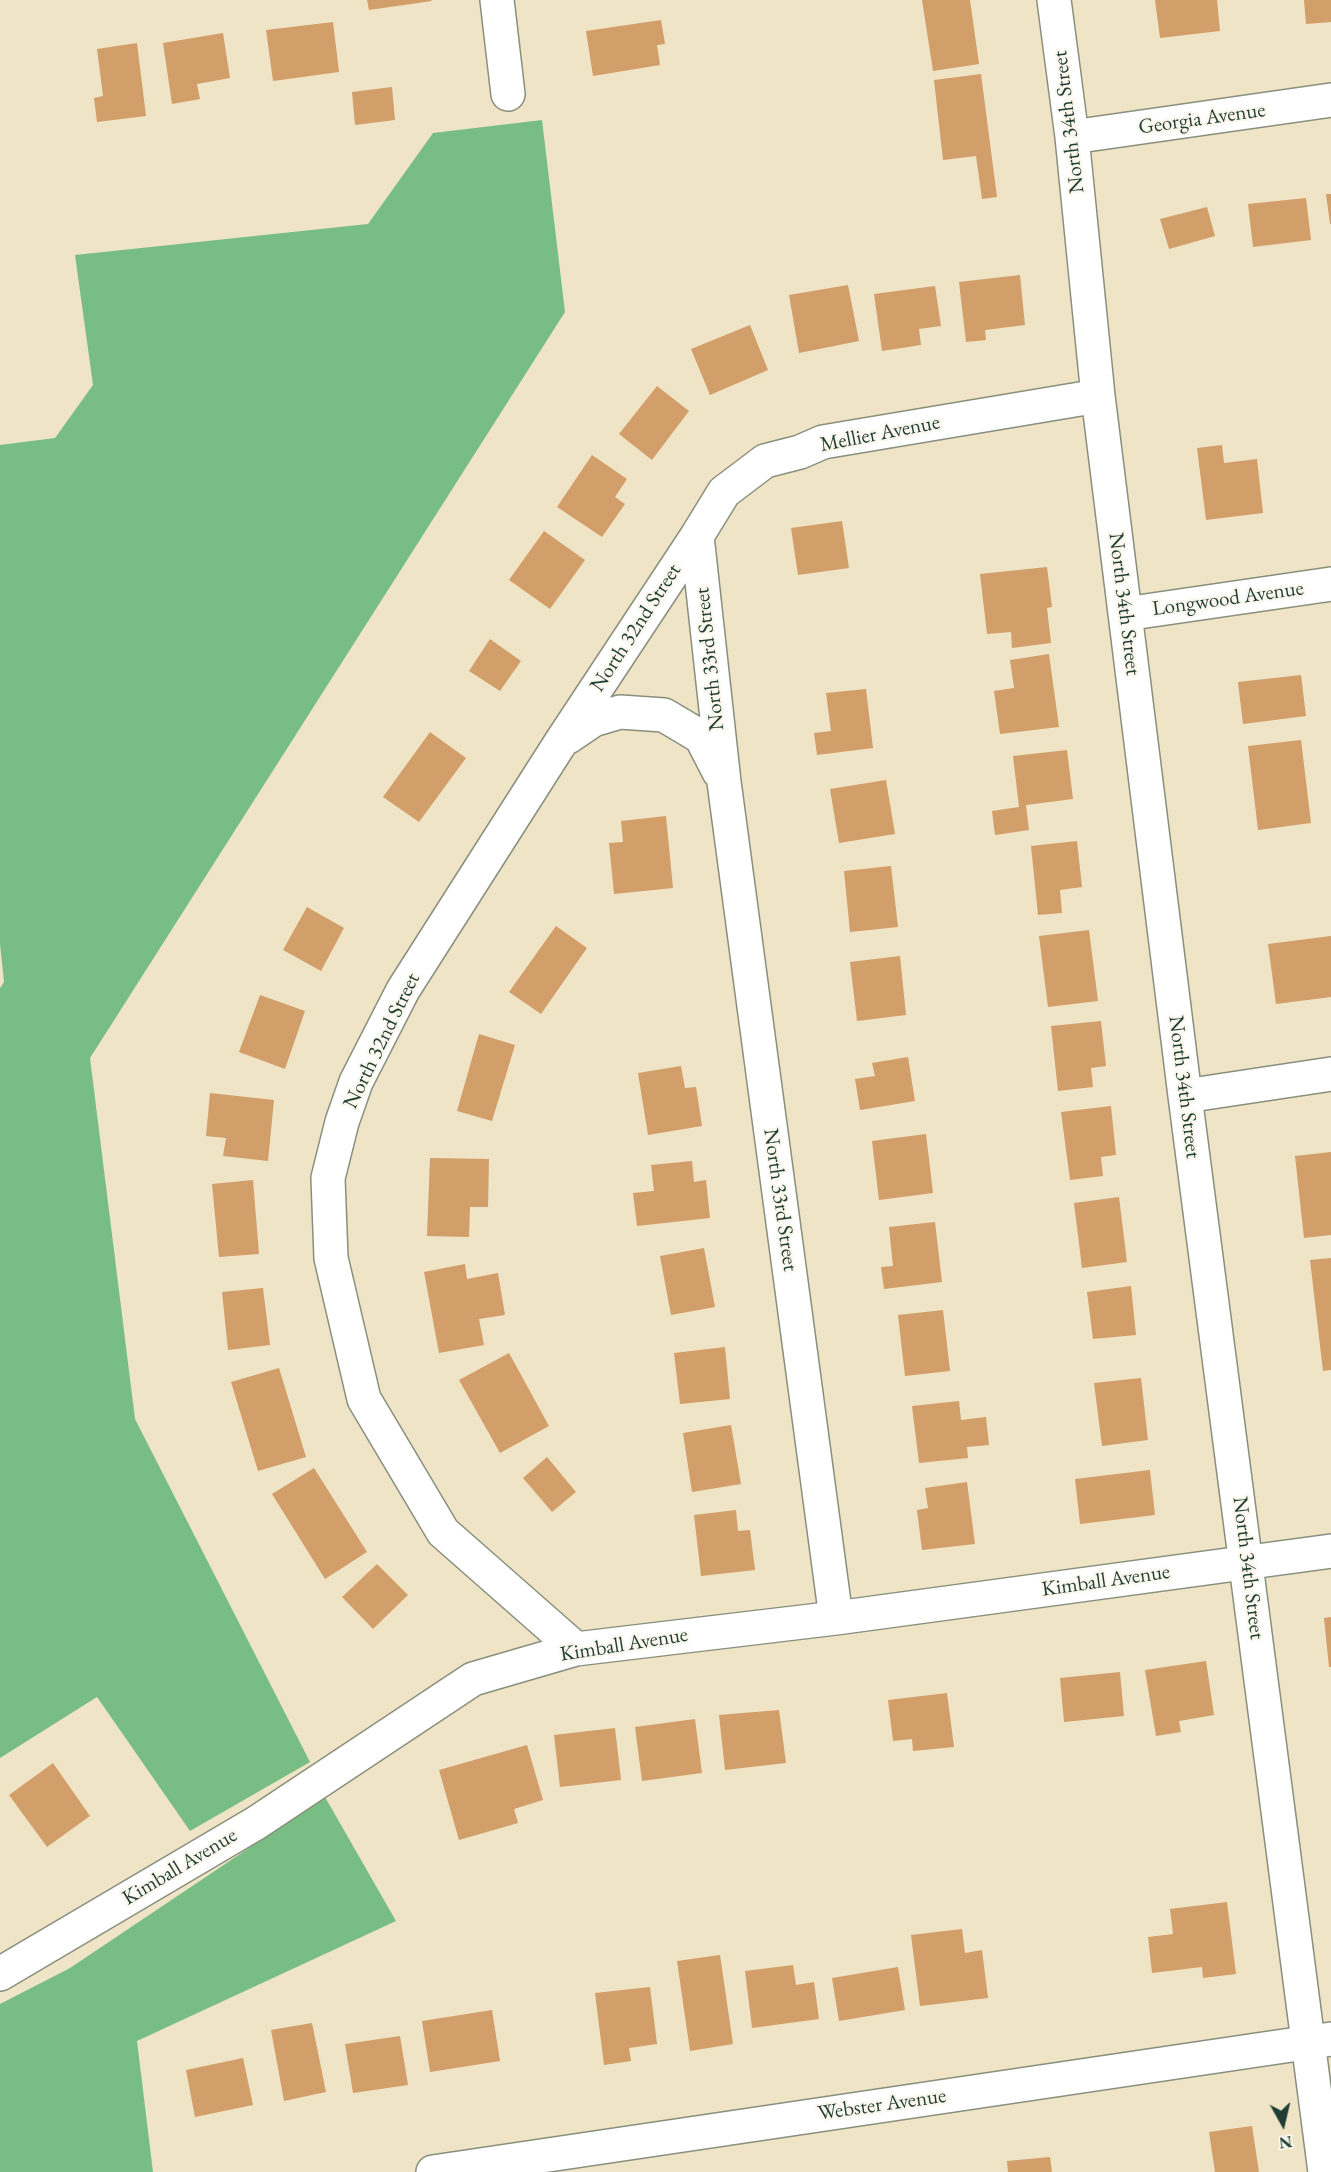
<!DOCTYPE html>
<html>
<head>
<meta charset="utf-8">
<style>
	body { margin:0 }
	#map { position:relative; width:1331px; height:2172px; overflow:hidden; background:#f0e4c6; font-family:"EB Garamond",serif }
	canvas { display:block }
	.north { position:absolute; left:1253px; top:2094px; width:60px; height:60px; -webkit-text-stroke:4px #fbf7ec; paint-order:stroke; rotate:172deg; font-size:16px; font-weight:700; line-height:24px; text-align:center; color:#1f3d34 }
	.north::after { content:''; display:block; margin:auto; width:21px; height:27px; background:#1f3d34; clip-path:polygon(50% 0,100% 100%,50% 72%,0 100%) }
</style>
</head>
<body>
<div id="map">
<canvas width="1331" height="2172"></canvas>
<div class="north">N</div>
</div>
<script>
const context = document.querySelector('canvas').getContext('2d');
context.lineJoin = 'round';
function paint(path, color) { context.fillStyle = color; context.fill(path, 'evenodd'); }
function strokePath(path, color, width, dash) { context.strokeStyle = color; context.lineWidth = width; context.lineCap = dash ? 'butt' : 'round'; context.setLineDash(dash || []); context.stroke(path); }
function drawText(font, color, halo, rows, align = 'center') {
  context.font = font + ' "EB Garamond",serif'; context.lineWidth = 4.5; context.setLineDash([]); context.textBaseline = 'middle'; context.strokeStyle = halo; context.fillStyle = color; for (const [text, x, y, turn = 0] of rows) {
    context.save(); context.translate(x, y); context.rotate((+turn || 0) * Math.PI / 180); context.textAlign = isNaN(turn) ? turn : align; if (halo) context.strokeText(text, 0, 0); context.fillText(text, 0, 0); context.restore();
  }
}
const forest = new Path2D(`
	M542 120 565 312 90 1058 135 1419 310 1762 190 1831 97 1697 0 1758V988L4 982 0 944V445L55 438 93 385 75 255 368 224 433 133Z
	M325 1797 396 1921 137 2041 153 2172H0V2004L70 1968Z`);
const building = new Path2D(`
	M367 0H431L432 1 369 10Z
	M922 0H970L979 64 933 71Z
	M1155 0H1217L1220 31 1160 38Z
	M1304 0H1331V22L1306 24Z
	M661 20 665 44 657 45 660 65 593 76 586 31Z
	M333 22 339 72 273 81 266 30Z
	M223 33 230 78 197 84 200 99 172 104 163 43Z
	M137 43 146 116 97 122 94 98 103 96 97 49Z
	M981 74 997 197 982 199 976 156 943 160 934 80Z
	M392 87 395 120 355 125 352 92Z
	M1326 194H1331V224H1330Z
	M1306 198 1311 240 1253 247 1248 204Z
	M1207 207 1215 236 1169 249 1160 219Z
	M1020 275 1025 325 985 330 986 340 966 342 959 282Z
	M848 285 859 341 799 353 789 295Z
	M935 286 941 326 919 329 921 345 882 351 874 294Z
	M750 325 768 370 710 395 691 349Z
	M657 386 689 411 652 460 619 434Z
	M1222 445 1224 463 1257 459 1263 513 1206 520 1197 448Z
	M592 455 627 479 615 497 625 504 602 537 557 507Z
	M842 521 849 568 798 575 791 528Z
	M544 531 585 560 550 609 509 580Z
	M1047 567 1052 607 1047 608 1051 643 1012 648 1011 632 987 634 980 574Z
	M490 639 521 661 500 691 469 671Z
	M1049 654 1059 727 1000 734 994 691 1014 688 1010 660Z
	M1301 675 1306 716 1243 724 1238 682Z
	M866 689 873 748 817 755 814 733 831 731 826 693Z
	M430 732 466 758 419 822 383 797Z
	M1301 740 1311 823 1258 830 1248 746Z
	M1067 750 1073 799 1026 805 1029 830 995 835 992 811 1019 807 1013 756Z
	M886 780 895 834 839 843 830 789Z
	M666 816 673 888 614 894 609 843 623 842 621 821Z
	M1077 841 1082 887 1060 890 1062 913 1038 915 1031 846Z
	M891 866 898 927 850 932 844 871Z
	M307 907 344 928 321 971 283 950Z
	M556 926 587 948 541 1014 509 992Z
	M1089 930 1098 1001 1048 1007 1039 936Z
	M1331 936V997L1276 1004 1268 944Z
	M900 956 906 1015 857 1021 850 962Z
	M260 995 305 1011 285 1069 239 1052Z
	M1101 1021 1106 1066 1091 1068 1093 1087 1058 1091 1051 1026Z
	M479 1034 515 1045 492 1121 457 1111Z
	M908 1057 915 1101 860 1110 855 1079 875 1076 872 1063Z
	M681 1066 685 1088 696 1087 702 1126 648 1135 638 1073Z
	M210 1093 274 1100 268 1161 223 1156 226 1138 206 1136Z
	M1111 1106 1116 1155 1101 1157 1103 1176 1070 1180 1061 1112Z
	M926 1134 933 1193 879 1200 872 1141Z
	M1331 1152V1235L1304 1238 1295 1156Z
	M430 1158 489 1159 488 1207H470L469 1237 427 1236Z
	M692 1161 694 1182 706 1180 710 1218 637 1226 633 1193 654 1191 651 1165Z
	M253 1180 259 1254 219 1257 212 1184Z
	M1119 1197 1127 1262 1082 1268 1074 1203Z
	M935 1222 942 1282 884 1289 881 1267 893 1266 889 1227Z
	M704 1248 715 1307 671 1315 660 1256Z
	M1331 1258V1370L1323 1371 1310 1260Z
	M465 1264 467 1279 498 1273 505 1315 479 1319 484 1345 439 1353 424 1272Z
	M1131 1286 1136 1335 1093 1339 1087 1292Z
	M263 1288 270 1345 228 1350 222 1292Z
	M943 1310 950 1371 905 1376 898 1315Z
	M725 1347 730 1399 680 1404 674 1353Z
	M509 1353 549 1426 500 1453 459 1380Z
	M279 1368 306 1457 258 1471 231 1382Z
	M1141 1378 1148 1440 1102 1446 1094 1383Z
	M959 1401 961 1420 986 1417 989 1445 967 1447 968 1458 919 1463 912 1406Z
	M731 1425 741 1484 692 1492 683 1433Z
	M547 1457 576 1492 552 1512 523 1478Z
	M314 1468 367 1552 325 1579 272 1494Z
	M1150 1470 1155 1515 1080 1524 1075 1479Z
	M967 1482 975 1544 922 1550 917 1510 928 1508 925 1488Z
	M736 1510 738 1531 750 1530 755 1570 701 1576 694 1515Z
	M377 1564 408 1595 373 1629 342 1597Z
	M1331 1617V1667H1329L1324 1618Z
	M1206 1661 1214 1715 1179 1721 1181 1732 1156 1736 1145 1670Z
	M1120 1672 1124 1716 1064 1722 1060 1678Z
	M947 1693 954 1747 913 1751 912 1739 893 1741 888 1700Z
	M779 1710 786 1763 725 1770 719 1715Z
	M695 1719 702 1773 642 1781 635 1727Z
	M615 1728 621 1780 560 1787 554 1735Z
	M527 1745 543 1800 514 1809 518 1823 459 1840 439 1770Z
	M53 1763 90 1816 47 1847 9 1795Z
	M1227 1902 1236 1974 1203 1978 1202 1967 1152 1973 1148 1937 1173 1934 1170 1909Z
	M962 1929 965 1953 982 1950 988 1998 920 2006 911 1935Z
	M720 1955 733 2044 690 2051 677 1961Z
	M793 1965 796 1985 814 1982 819 2019 752 2028 745 1971Z
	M898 1967 905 2010 839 2021 832 1978Z
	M650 1987 657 2044 629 2048 631 2061 604 2065 595 1993Z
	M492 2010 500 2061 430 2072 422 2021Z
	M312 2023 326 2092 284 2101 271 2030Z
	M400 2036 408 2085 353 2093 345 2044Z
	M243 2058 253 2105 195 2117 186 2070Z
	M1252 2126 1259 2172H1215L1209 2132Z
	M1050 2157 1052 2172H1008L1007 2161Z`);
const minor = new Path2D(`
	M497 0 508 94
	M1054 0 1072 137 1098 396 1185 1096 1325 2172
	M1072 137 1331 100
	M697 536 724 782 836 1618
	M1125 614 1331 584
	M568 737 593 720 620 712 664 715 701 737 719 772
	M1185 1096 1331 1074
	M576 1649 443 1532 364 1399 331 1258 328 1178 342 1122 356 1082 403 990 561 742 697 536 724 492 765 461 800 452 823 442 1098 396
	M0 1974 256 1823 473 1679 576 1649 836 1618 1331 1551
	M433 2172 1331 2039`);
const streetNames = [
	["Georgia Avenue",1202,119,-8],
	["North 34th Street",1069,122,-97],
	["Mellier Avenue",880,434,-11],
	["Longwood Avenue",1228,599,-8],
	["North 34th Street",1124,604,83],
	["North 32nd Street",636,628,-57],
	["North 33rd Street",710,659,-96],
	["North 32nd Street",382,1041,-64],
	["North 34th Street",1184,1087,83],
	["North 33rd Street",780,1200,82],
	["North 34th Street",1248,1568,83],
	["Kimball Avenue",1106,1581,-8],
	["Kimball Avenue",624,1645,-9],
	["Kimball Avenue",180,1867,-31],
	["Webster Avenue",882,2105,-8]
];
paint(forest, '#78be84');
paint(building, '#d29e69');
strokePath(minor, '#88907d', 36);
strokePath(minor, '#fff', 33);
drawText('21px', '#1f3d34', '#fbf7ec', streetNames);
</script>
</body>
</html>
